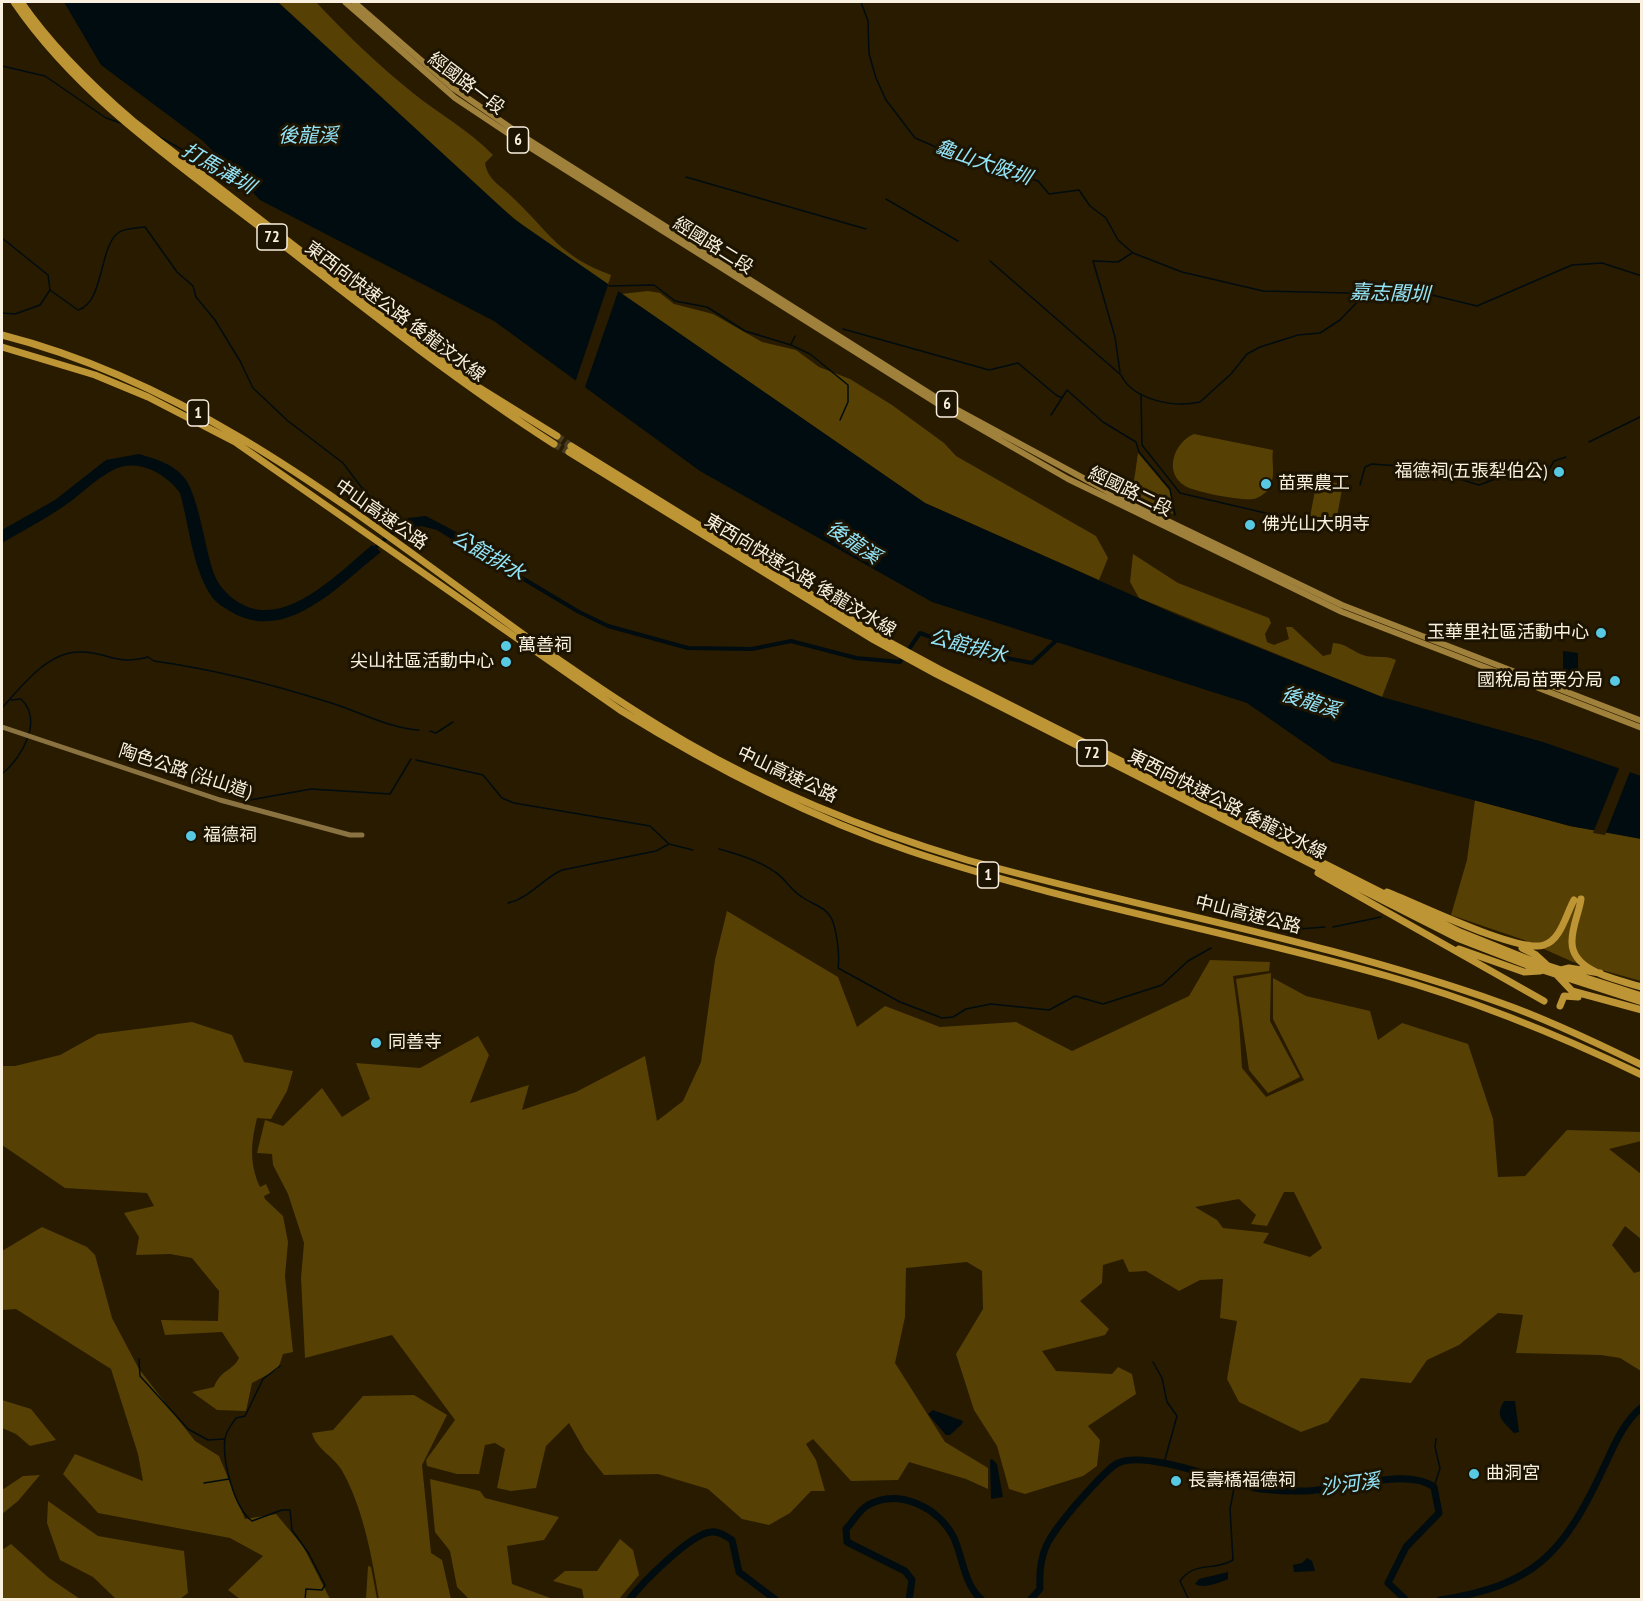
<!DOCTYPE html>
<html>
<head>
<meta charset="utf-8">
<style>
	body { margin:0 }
	#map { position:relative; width:1643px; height:1601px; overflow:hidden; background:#281b00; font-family:"PT Sans Narrow",sans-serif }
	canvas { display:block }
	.frame { position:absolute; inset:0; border:3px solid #f9f0df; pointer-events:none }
</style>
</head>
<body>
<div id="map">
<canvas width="1643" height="1601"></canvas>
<div class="frame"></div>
</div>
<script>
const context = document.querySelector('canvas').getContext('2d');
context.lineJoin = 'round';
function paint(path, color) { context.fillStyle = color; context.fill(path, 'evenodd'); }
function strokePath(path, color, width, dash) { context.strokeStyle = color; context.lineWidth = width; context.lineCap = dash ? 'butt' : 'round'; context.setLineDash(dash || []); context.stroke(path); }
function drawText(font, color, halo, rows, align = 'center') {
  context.font = font + ' "PT Sans Narrow","Noto Sans TC",sans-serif'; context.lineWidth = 6; context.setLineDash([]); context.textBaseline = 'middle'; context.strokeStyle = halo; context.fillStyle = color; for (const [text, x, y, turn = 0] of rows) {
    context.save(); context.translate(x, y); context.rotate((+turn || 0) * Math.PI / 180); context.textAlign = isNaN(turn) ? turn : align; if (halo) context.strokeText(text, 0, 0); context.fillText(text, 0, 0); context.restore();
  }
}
const green = new Path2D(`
	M273 2H316C346 34 378 65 413 93 439 114 469 130 493 155L485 163C488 180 499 184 510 195 548 230 558 256 611 275L608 285 538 238 442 159Z
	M648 291 660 293 674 304 713 314 762 342 796 350 819 367 850 379 892 405 944 443 956 456 1096 536 1108 558 1099 580 925 503 621 294Z
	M1194 434 1273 450C1271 464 1277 476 1268 490 1264 494 1259 498 1253 499 1242 501 1195 492 1185 486 1163 473 1174 442 1194 434Z
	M1138 453 1170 491 1173 514 1132 495Z
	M1317 480 1343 484 1336 522 1310 517Z
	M1133 554 1178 583 1269 618 1271 623 1265 634 1267 642 1274 645 1289 639 1286 627H1292L1323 656 1331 654 1333 643C1346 643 1354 653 1366 656 1376 658 1386 655 1396 660L1382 697 1139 598 1130 582Z
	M1475 800 1570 826 1641 838V981L1573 962 1524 940 1451 915 1467 860Z
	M727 911 838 977 857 1027 885 1006 940 1027 1016 1022 1072 1051 1189 996 1210 960 1270 962 1269 971 1233 976 1239 1020 1242 1068 1266 1097 1304 1080 1273 1019V978L1306 996 1370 1011 1378 1040 1402 1023 1468 1044 1493 1119 1498 1177 1525 1176 1567 1130 1641 1132V1141L1609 1149 1641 1174V1239L1625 1226 1612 1245 1634 1273 1641 1271V1371L1620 1358 1601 1355 1516 1353 1523 1315 1498 1313 1459 1345 1427 1360 1411 1383 1361 1378 1328 1422 1301 1432 1239 1402 1227 1379 1237 1321 1220 1318 1223 1279 1200 1280 1179 1291 1146 1271 1129 1272 1123 1259 1103 1265 1102 1283 1080 1301 1109 1329 1105 1335 1042 1351 1056 1371 1112 1374 1118 1367 1132 1374 1136 1394 1088 1426 1100 1440 1097 1466 1083 1476 1025 1494 1009 1489 997 1446 974 1410 956 1354 983 1309 982 1271 967 1262 906 1268 905 1317 895 1363 945 1442 988 1468V1489L966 1479 909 1462 898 1480 851 1481 813 1439 806 1444 816 1460 825 1491H811L790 1513 769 1525 742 1519 708 1489 658 1474 604 1475 585 1451 569 1423 546 1446 536 1488 511 1491 497 1488 505 1449 495 1443 485 1445 479 1474H457L427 1466 426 1460 455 1420 392 1335 305 1358 301 1278 304 1243 288 1194 273 1165 272 1154 257 1153 265 1120 283 1126 322 1088 342 1117 370 1099 356 1063 420 1068 478 1036 489 1055 470 1103 529 1085 522 1110 576 1092 645 1056 657 1121 683 1101 701 1062 715 960ZM1284 1192H1294L1322 1248 1310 1257 1263 1243 1269 1233 1223 1228 1217 1220 1195 1207 1239 1199 1256 1215 1251 1224 1267 1226Z
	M1271 973 1270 1021 1300 1077 1268 1093 1249 1070 1236 979Z
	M192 1022 232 1035 244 1062 293 1071 287 1091 271 1119 257 1118C251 1143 249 1163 260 1187L266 1184 270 1193 264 1196 265 1199 283 1216 288 1242 285 1276 293 1352 283 1354 278 1369 252 1383 246 1411 217 1410 192 1392 214 1387C221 1369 233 1371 239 1358L222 1332 165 1335 161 1320 218 1321 219 1291 192 1258 170 1254 136 1255 139 1237 124 1213 154 1206 147 1193 65 1188 2 1145V1066H15L60 1055 98 1034Z
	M42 1227 87 1247 95 1255 112 1318 139 1369 195 1441 219 1456 245 1519 276 1514 303 1546 330 1599H240L228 1590 263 1556 230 1538 98 1513 63 1474 75 1454 143 1481 138 1454 111 1369 16 1309 2 1310V1251Z
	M414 1395 447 1415 422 1465 431 1553 442 1560 451 1599H379C372 1558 363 1506 341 1469 333 1456 316 1449 312 1433L333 1430 363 1396Z
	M2 1400 31 1409 56 1440 30 1446 16 1434 2 1428Z
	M40 1475 18 1501 2 1514V1490L23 1476Z
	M430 1479 480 1491 485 1498 559 1517 544 1540 507 1546 512 1584 553 1599H584L582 1589 553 1581 565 1571H597L620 1539 633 1550 639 1575 619 1599H469L457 1587 450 1551 435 1532Z
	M48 1501 98 1536 184 1551 188 1593 180 1599H116L93 1577 60 1560 47 1523Z
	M11 1544 49 1578 80 1599H2V1550Z
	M368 1566 371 1567 377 1599H366Z`);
const water = new Path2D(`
	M64 2H278L514 219 925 503 1179 616 1382 697 1543 742 1641 776V839L1570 826 1332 762 1247 703 932 602 700 471 494 321 260 200 203 141 101 65Z
	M139 454C156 459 175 464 186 480 198 498 205 545 212 568 216 582 224 592 235 600 282 634 338 573 372 545L381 552C341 583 290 642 235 614 226 609 215 603 210 594 192 565 189 525 180 493 167 474 138 458 115 469 94 479 78 498 58 510 40 522 20 532 2 543V530L55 500 106 460Z
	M426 516 524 568 520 582 437 530 421 526 400 537 385 527 408 518Z
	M1563 651 1578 653V674L1563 670Z
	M1504 1401H1515L1519 1432 1514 1433C1504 1422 1494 1417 1504 1401Z
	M933 1410 963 1421 962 1424 950 1435H946L928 1414Z
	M992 1459 997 1464 1003 1497 991 1499 990 1460Z
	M1307 1558 1312 1561 1315 1571 1294 1572 1293 1565 1302 1563Z
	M1228 1572V1579C1219 1583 1203 1589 1195 1584L1199 1579Z`);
const pier = new Path2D(`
	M609 282 619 289 584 390 575 383Z
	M1620 766 1631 769 1605 835 1593 833Z`);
const stream = new Path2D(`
	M861 2 868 21 869 54 876 78 886 100 915 138 957 156 1038 181 1049 194 1079 190 1090 206 1106 218 1118 240 1133 253 1182 272 1263 291 1432 295 1477 306 1572 265 1602 263 1642 276
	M2 66 45 76 106 118 121 123
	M156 135 249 187
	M686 177 866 229
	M886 199 958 241
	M2 238 48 275 50 290 78 310C104 303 99 247 118 233 124 228 137 228 145 227L177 272 193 286 196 297 215 320 240 361 253 388 288 421 343 463 365 492 398 523
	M990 261 1121 375C1133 400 1174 408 1200 402L1231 374 1247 354 1260 347 1298 335 1320 333 1340 320 1364 295
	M609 286 654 285 675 301 707 307 745 331 791 345 810 354 848 385V402L840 420
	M2 313 15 314 40 305 50 290
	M843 329 989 370 1018 363 1056 395 1062 398 1067 390 1103 422 1136 442 1139 452 1170 489 1175 515
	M791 344 795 336
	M1120 372 1115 337 1093 261 1118 262 1132 253
	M1141 394 1142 445 1180 493 1278 516
	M1051 415 1062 398
	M1589 442 1642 416
	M1547 473 1554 461 1566 457
	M1360 485 1365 467 1372 464 1453 470 1456 478 1479 485 1503 476 1507 470 1540 475
	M2 708C21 687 47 652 79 652 107 651 113 666 148 657L154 661C212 669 271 684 328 702 356 710 390 729 419 730
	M430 731 436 733 453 722
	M416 760 483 775 502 798 514 803 650 826 669 844 693 850
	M2 774C21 758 44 721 21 699L11 700
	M250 800 311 789 390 794 411 759
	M719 849C738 854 760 861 775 872 785 878 791 891 802 897 813 905 828 907 833 922 837 934 840 957 838 968L900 1002 942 1018 953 1017 966 1009 991 1004 1049 1010 1075 996 1103 1004 1162 985 1188 961 1211 948
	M508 903C530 898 542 879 562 870L656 851 669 844
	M1236 917 1299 929 1325 927
	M1333 927 1381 917
	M139 1359 140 1376 188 1429 208 1440 224 1439
	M1153 1362 1162 1378 1167 1402 1177 1416 1164 1463
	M280 1366 263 1379 245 1416 236 1418C232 1424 226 1431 225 1439 222 1460 234 1508 252 1521L282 1510H290L292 1530 309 1554 325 1585 322 1590 306 1589 305 1600
	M204 1483 229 1479
	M1434 1487 1440 1468 1435 1447 1436 1439
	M1189 1600 1180 1581C1196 1560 1213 1572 1233 1560L1230 1509 1235 1483`);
const canal = new Path2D(`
	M373 550 396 529
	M517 575 579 612 608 626 688 648 752 649 791 641 856 658 900 662 920 633 966 650 1032 663 1058 639`);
const river = new Path2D(`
	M629 1600C642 1583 690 1534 711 1532 720 1531 725 1536 732 1540L739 1572 776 1600
	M909 1600 912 1580 905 1571 847 1542 846 1529C853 1522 859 1510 868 1505 899 1488 938 1507 954 1538 963 1558 964 1585 982 1600
	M1030 1600 1040 1589C1038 1549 1049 1538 1073 1508 1082 1498 1107 1468 1118 1463 1146 1450 1224 1481 1255 1488 1271 1491 1290 1491 1305 1491 1340 1490 1406 1467 1434 1487L1439 1513 1406 1547 1388 1583 1406 1600
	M1440 1600C1535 1585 1563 1554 1603 1469 1613 1448 1623 1422 1642 1407`);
const highwayTunnel = new Path2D(`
	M557 436 571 446
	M554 444 569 452`);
const secondary = new Path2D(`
	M2 727 220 800 350 835H362`);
const primary = new Path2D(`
	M345 2 455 98 518 140 946 409 1068 479 1342 612 1642 728
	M354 2 453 88 521 135 948 405 1120 498 1342 605 1642 721`);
const highway = new Path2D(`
	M14 2C78 96 175 162 265 231 360 305 453 379 554 444
	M21 2C52 47 91 85 133 121L470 382 557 436
	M2 335C265 402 457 609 686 742 774 793 870 831 967 860 1144 909 1327 941 1501 1003 1547 1019 1597 1043 1642 1065
	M2 347 95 375 148 397 235 442 620 710C712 767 807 816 910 851 1066 903 1228 931 1387 976 1473 1000 1561 1036 1642 1075
	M571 446 878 636 939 669 1460 932 1530 960 1642 996
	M569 452 874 640 936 674 1457 938 1527 965 1642 1002
	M1318 873 1544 1001
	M1387 892C1416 903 1519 954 1544 945 1561 940 1566 914 1574 900
	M1581 899C1579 913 1572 926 1572 941 1571 972 1619 980 1642 987
	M1522 948 1536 955 1547 965
	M1459 949 1524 972 1540 971
	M1561 970 1569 968 1600 973
	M1557 975 1572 991 1642 1010
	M1560 1006 1564 996 1578 997`);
const markers = [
	[1559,472,6,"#58c9e3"],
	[1266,484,6,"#58c9e3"],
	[1250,525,6,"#58c9e3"],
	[1601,633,6,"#58c9e3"],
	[506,646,6,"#58c9e3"],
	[506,662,6,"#58c9e3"],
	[1615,681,6,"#58c9e3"],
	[191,836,6,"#58c9e3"],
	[376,1043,6,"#58c9e3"],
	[1474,1474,6,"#58c9e3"],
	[1176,1481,6,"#58c9e3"]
];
const shields = [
	[518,140,21],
	[272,237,30],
	[947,404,21],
	[198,413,21],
	[1092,753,30],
	[988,875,21]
];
const shieldNames = [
	["6",518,140],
	["72",272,237],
	["6",947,404],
	["1",198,413],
	["72",1092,753],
	["1",988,875]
];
const streetNames = [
	["經國路一段",466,84,37],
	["經國路二段",713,246,32],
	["東西向快速公路 後龍汶水線",395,312,37],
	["經國路二段",1130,492,26],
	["中山高速公路",381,515,35],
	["東西向快速公路 後龍汶水線",800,576,31],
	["陶色公路 (沿山道)",185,772,18],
	["中山高速公路",787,775,25],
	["東西向快速公路 後龍汶水線",1227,805,27],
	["中山高速公路",1248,915,14]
];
const poiNames = [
	["福德祠(五張犁伯公)",1547,472,"right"],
	["苗栗農工",1278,484],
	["佛光山大明寺",1262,525],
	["玉華里社區活動中心",1589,633,"right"],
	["萬善祠",518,646],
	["尖山社區活動中心",494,662,"right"],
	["國稅局苗栗分局",1603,681,"right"],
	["福德祠",203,836],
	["同善寺",388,1043],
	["曲洞宮",1486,1474],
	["長壽橋福德祠",1188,1481]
];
const waterNames = [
	["後龍溪",308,136],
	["龜山大陂圳",983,163,19],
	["打馬溝圳",218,169,30],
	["嘉志閣圳",1390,294,2],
	["後龍溪",853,543,34],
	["公館排水",488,556,30],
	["公館排水",968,647,15],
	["後龍溪",1310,703,18],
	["沙河溪",1350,1485,-7]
];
paint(green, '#574003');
paint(water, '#010c10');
paint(pier, '#281b00');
strokePath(stream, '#010c10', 1.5);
strokePath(canal, '#010c10', 4);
strokePath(river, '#010c10', 7);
strokePath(highwayTunnel, '#473b21', 7, [7, 3.5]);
strokePath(secondary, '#8a7340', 5);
strokePath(primary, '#a0813b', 6);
strokePath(highway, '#be9535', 7);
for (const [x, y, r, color] of markers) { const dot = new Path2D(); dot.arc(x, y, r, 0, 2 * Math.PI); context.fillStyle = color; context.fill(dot); strokePath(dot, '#1c1300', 2); }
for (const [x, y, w] of shields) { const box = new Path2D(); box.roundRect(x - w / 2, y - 13, w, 26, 4.5); context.fillStyle = '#1c1300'; context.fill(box); strokePath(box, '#f9f0df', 1.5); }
drawText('bold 16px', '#f9f0df', null, shieldNames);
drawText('18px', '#f9f0df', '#1c1300', streetNames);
drawText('18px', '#f9f0df', '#1c1300', poiNames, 'left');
drawText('italic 20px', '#94e5fa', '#1c1300', waterNames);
</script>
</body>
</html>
